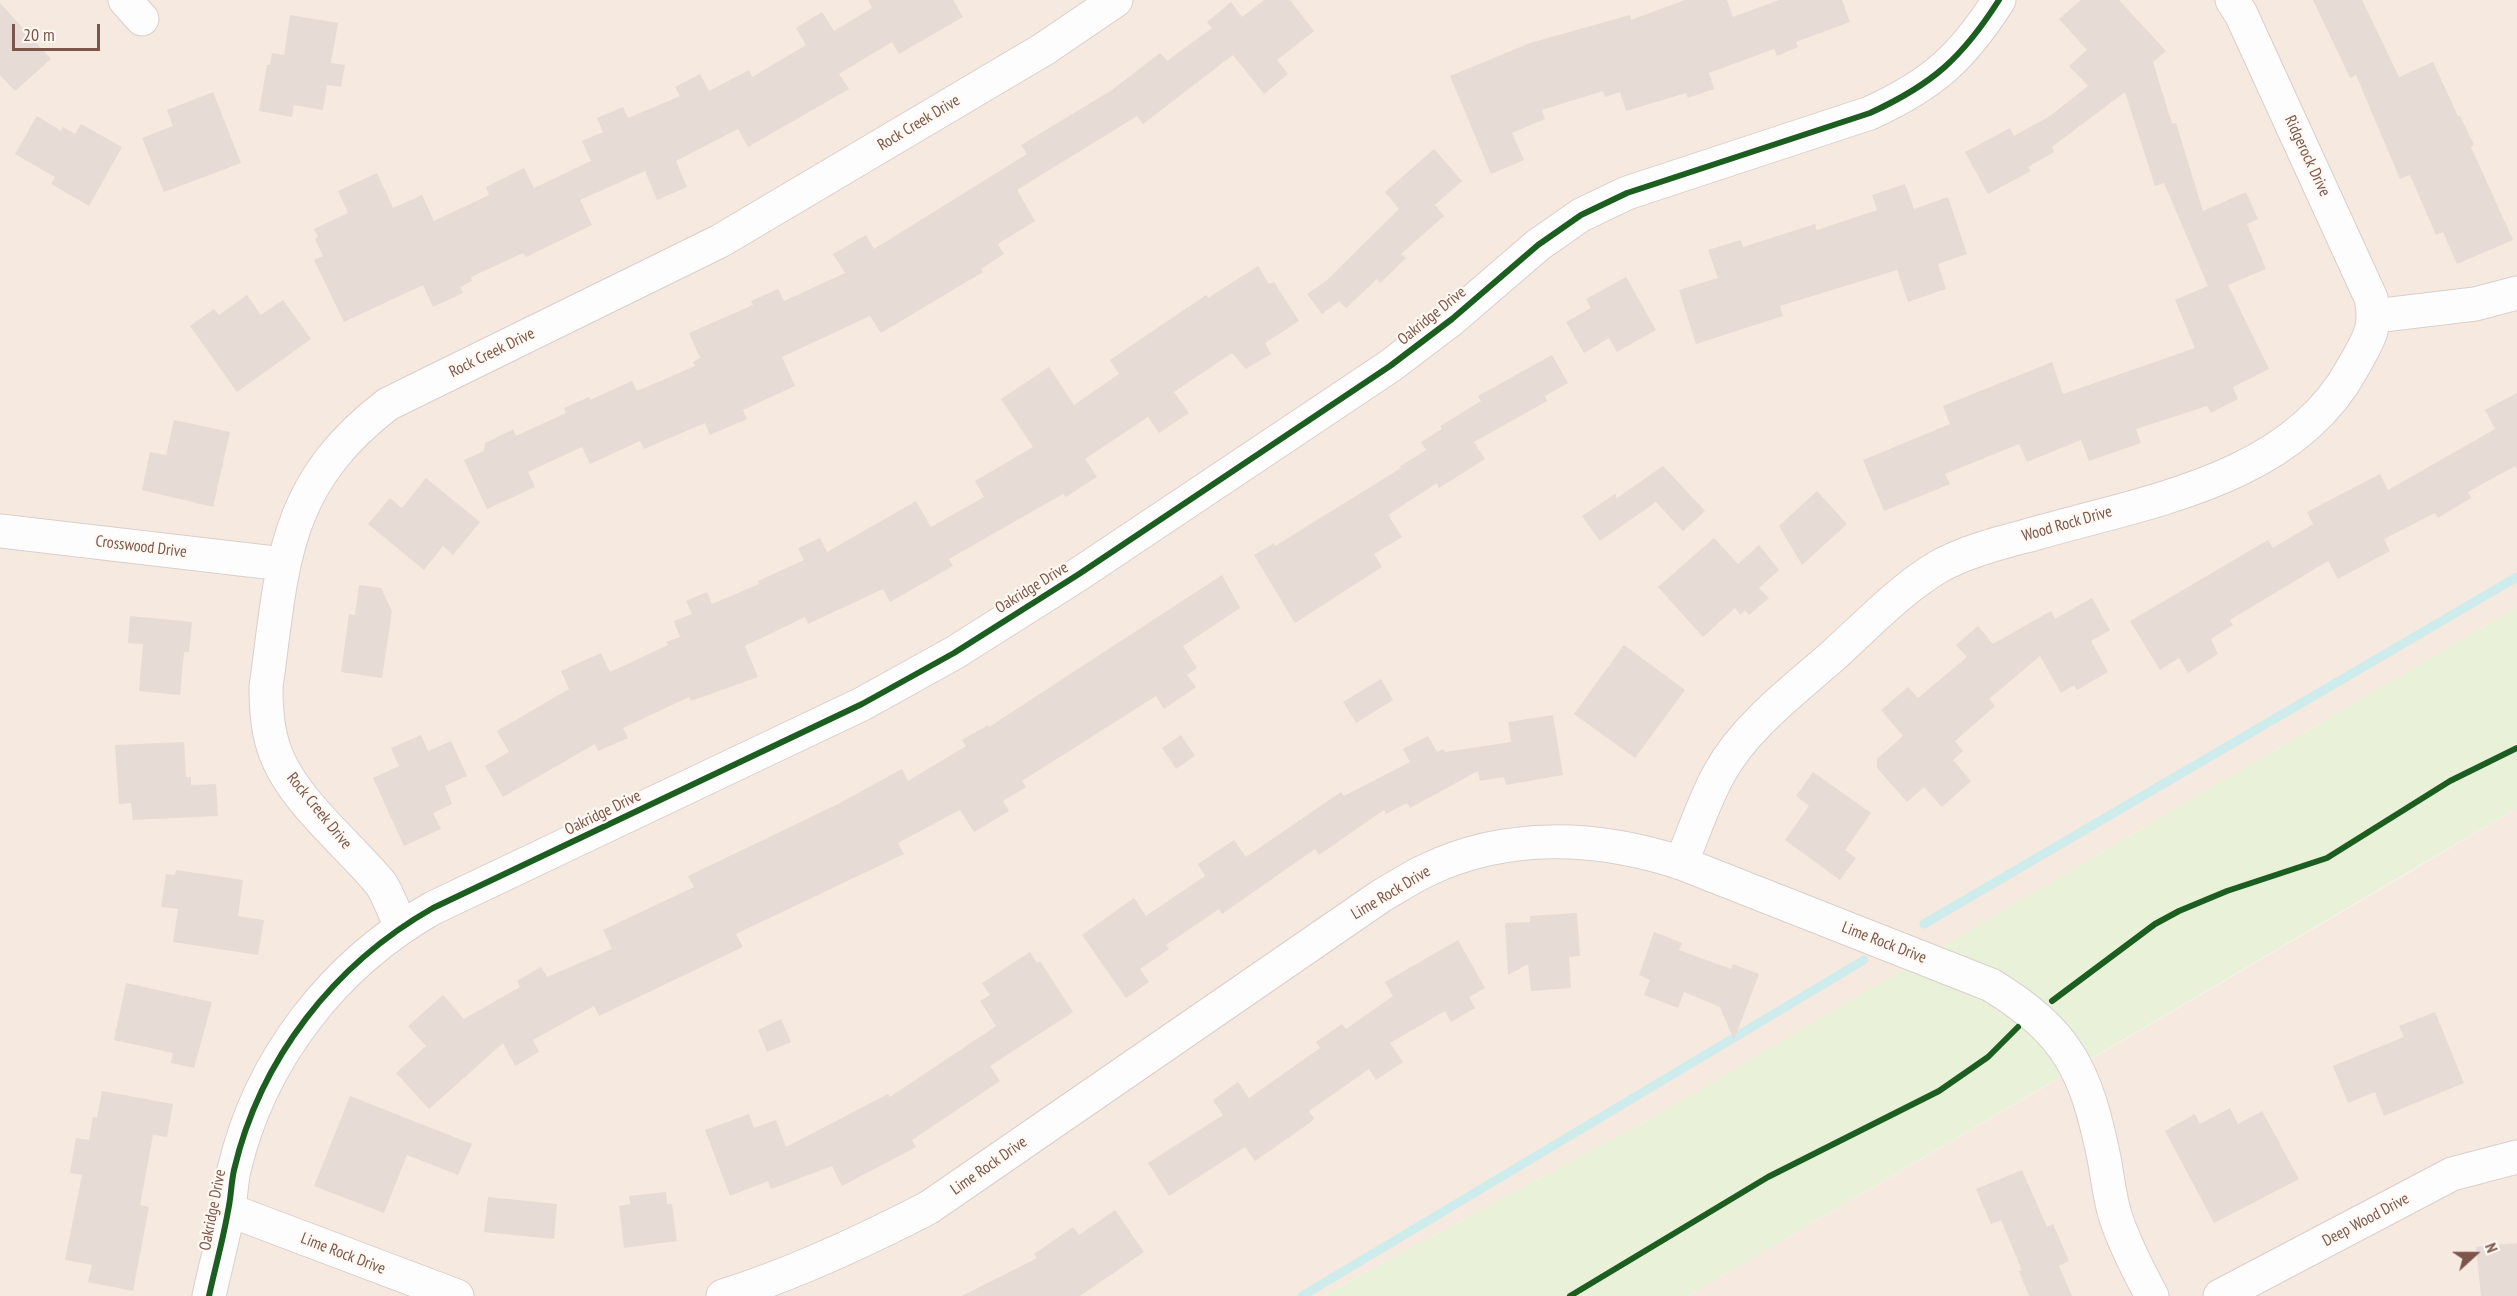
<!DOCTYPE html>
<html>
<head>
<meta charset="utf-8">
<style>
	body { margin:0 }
	#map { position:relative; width:2517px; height:1296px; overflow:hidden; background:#faf4ef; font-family:"PT Sans Narrow",sans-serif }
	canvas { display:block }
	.north { position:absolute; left:2445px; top:1224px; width:60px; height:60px; -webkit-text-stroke:4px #fff9f3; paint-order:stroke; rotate:69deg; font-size:16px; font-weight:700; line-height:24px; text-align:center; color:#7c564b }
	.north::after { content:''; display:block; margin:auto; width:21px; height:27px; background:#7c564b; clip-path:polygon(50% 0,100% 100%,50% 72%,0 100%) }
	.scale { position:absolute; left:12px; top:24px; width:88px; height:27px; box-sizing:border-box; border:3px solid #7c564b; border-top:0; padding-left:8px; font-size:18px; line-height:21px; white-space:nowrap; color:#7c564b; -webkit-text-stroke:4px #fff9f3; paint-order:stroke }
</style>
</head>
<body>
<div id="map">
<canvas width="2517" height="1296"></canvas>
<div class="north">N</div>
<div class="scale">20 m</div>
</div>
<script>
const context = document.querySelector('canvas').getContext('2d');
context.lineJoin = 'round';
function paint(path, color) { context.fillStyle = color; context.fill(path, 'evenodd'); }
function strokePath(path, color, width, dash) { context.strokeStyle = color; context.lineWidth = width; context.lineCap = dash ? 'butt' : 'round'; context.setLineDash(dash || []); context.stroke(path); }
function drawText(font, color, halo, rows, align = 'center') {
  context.font = font + ' "PT Sans Narrow",sans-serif'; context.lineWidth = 4.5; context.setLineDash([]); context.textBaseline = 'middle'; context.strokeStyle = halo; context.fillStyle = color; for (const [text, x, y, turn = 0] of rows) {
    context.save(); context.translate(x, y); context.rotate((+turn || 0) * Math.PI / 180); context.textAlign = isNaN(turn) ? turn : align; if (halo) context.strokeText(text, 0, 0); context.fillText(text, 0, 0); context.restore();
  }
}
const residential = new Path2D(`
	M0 0H2517V607L1655 1116 1322 1296H0Z
	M2517 808V1296H1688L2410 872Z`);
const green = new Path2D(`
	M2517 607V808L1688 1296H1322L1655 1116Z`);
const stream = new Path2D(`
	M1924 924 2517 577
	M1302 1296 1864 960`);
const building = new Path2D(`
	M868 0H953L963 17 899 54 892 42 839 74 849 89 748 147 738 129 676 161 687 187 657 200 645 171 580 200 592 225 526 257 523 253 471 277 472 281 460 287 463 293 433 307 423 285 344 322 314 260 323 256 315 239 318 237 314 229 348 213 338 191 377 173 393 208 422 195 434 221 489 195 486 187 524 168 534 188 591 161 582 141 603 132 597 118 623 107 628 118 680 96 675 87 700 74 709 91 749 70 752 77 806 45 796 28 822 12 834 31 872 8Z
	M1264 0H1290L1314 31 1277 60 1288 74 1264 94 1233 55 1143 124 1137 116 1017 190 1035 221 998 244 1004 254 981 269 983 272 881 333 870 316 782 357 795 386 743 410 747 419 710 435 705 423 644 449 640 441 590 464 582 447 528 472 535 487 487 509 464 460 484 451 485 443 513 429 516 436 566 413 564 408 589 397 590 400 632 381 637 391 695 366 693 362 700 358 689 333 753 305 751 301 778 289 784 301 845 273 833 254 866 235 874 249 1027 154 1021 145 1112 90 1160 53 1167 61 1212 28 1207 22 1231 2 1242 17Z
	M1685 0H1727L1733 17 1779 0H1842L1850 22 1796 42 1798 47 1777 56 1774 49 1709 73 1714 89 1688 98 1686 93 1626 111 1620 92 1605 97 1603 91 1542 110 1545 119 1512 133 1524 160 1491 174 1450 76 1530 43 1630 15 1631 20Z
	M2081 0H2119L2166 51 2153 62 2172 124 2176 123 2203 211 2246 192 2258 219 2247 224 2266 269 2228 285 2269 369 2233 387 2238 399 2211 413 2207 406 2136 429 2141 443 2089 461 2081 440 2027 462 2019 444 1945 474 1950 484 1884 511 1863 460 1950 424 1943 406 2052 362 2063 394 2195 348 2175 300 2208 286 2164 183 2155 186 2125 92 2052 147 2054 152 2028 167 2031 171 1988 194 1965 152 2010 128 2014 136 2050 116 2088 86 2069 66 2087 50 2059 19Z
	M2313 0H2362L2399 77 2433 62 2458 116H2460L2474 145 2471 147 2513 240 2457 264 2443 232 2436 235 2410 175 2400 179 2356 75 2350 78Z
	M0 3 51 59 15 91 0 75Z
	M290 15 338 23 331 63 345 65 341 87 327 85 323 110 294 105 292 117 259 111 267 65H270L272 53 284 55Z
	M213 92 241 163 164 192 142 138 173 126 167 110Z
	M37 116 61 131 63 127 75 134 81 124 122 147 89 206 51 184 55 177 15 154Z
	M1434 149 1462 181 1435 205 1444 216 1401 254 1406 258 1380 283 1377 279 1346 308 1339 301 1322 314 1307 294 1326 281 1399 209 1385 192Z
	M1905 184 1914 209 1948 197 1967 254 1938 264 1946 289 1908 302 1897 270 1780 306 1783 316 1696 344 1679 290 1718 278 1708 250 1741 240 1743 247 1815 224 1817 230 1877 210 1872 195Z
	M1258 266 1269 284 1274 282 1299 321 1265 343 1271 354 1246 369 1232 353 1174 392 1189 413 1159 433 1148 417 1085 459 1097 477 1066 497 1063 494 949 559 953 566 890 602 883 589 808 624 805 617 745 646 758 677 691 701 689 697 623 728 628 738 598 751 595 744 503 797 485 766 509 752 497 731 569 689 561 671 601 653 610 672 668 645 666 642 680 637 674 621 692 614 686 601 707 592 712 604 759 584 758 581 804 560 798 548 820 538 827 552 916 501 931 527 984 497 975 481 1033 447 1001 399 1049 367 1074 405 1119 374 1110 360 1206 295 1208 298Z
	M1626 277 1656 330 1617 352 1609 338 1584 353 1566 322 1591 308 1586 299Z
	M247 295 261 315 283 300 311 339 237 392 190 326 214 309 219 315Z
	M1552 355 1568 383 1545 396 1547 401 1474 442 1485 459 1439 488 1437 483 1388 515 1402 537 1374 554 1382 567 1295 623 1254 555 1274 543 1275 546 1401 468 1400 466 1426 450 1421 442 1442 429 1440 426 1481 401 1478 396Z
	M2517 393V470L2515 466 2468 492 2471 498 2438 518 2435 513 2384 539 2390 551 2338 579 2328 561 2230 620 2233 625 2211 639 2218 654 2188 673 2179 658 2160 670 2130 621 2268 540 2273 548 2313 524 2307 512 2380 474 2388 490 2495 429 2485 410Z
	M174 420 230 432 213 507 142 490 150 452 166 455Z
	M1663 466 1705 511 1683 531 1656 502 1600 541 1582 516 1615 494 1617 498Z
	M426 478 480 522 453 555 443 546 424 570 368 524 390 498 402 508Z
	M1817 491 1847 524 1802 565 1779 526Z
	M1714 538 1738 564 1759 545 1779 570 1759 588 1769 598 1749 615 1745 610 1740 615 1735 608 1703 637 1658 587Z
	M1222 575 1240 608 1183 646 1197 668 1187 675 1196 687 1164 709 1156 696 1022 781 1026 787 1003 801 1009 811 974 832 960 810 898 843 904 854 736 934 743 947 599 1016 594 1006 533 1040 539 1052 515 1066 503 1043 429 1109 396 1073 426 1046 408 1026 443 995 464 1019 520 987 517 981 541 967 547 977 612 949 603 930 694 887 688 876 838 804 902 769 908 781 966 746 962 740 988 725 989 727Z
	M359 585 381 588 392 611 382 678 341 672 349 614 355 615Z
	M2092 598 2110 630 2091 641 2108 672 2077 690 2074 685 2061 693 2040 656 1989 699 1995 706 1955 741 1963 751 1953 760 1971 781 1942 807 1924 787 1907 802 1877 768V759L1903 736 1881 710 1908 687 1918 698 1967 657 1956 645 1978 626 1993 644 2051 611 2055 619Z
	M130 616 192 622 189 652H184L180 695 139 691 143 644 128 643Z
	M1624 645 1685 690 1635 758 1574 714Z
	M1381 679 1393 700 1356 723 1343 702Z
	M1553 715 1563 775 1506 785 1504 777 1480 781 1478 771 1410 808 1407 803 1386 814 1384 810 1319 855 1315 849 1222 914 1219 909 1166 945 1169 949 1140 969 1149 982 1126 998 1082 935 1134 898 1146 916 1205 876 1198 864 1234 840 1246 857 1341 792 1344 796 1410 762 1403 749 1428 736 1437 752 1443 749 1445 752 1511 742 1508 722Z
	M421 735 428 751 451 741 467 776 445 786 452 804 433 813 441 829 404 846 373 778 399 766 391 748Z
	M1181 735 1195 756 1176 769 1162 748Z
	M184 742 186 777H191V785L216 784 218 816 133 820 131 803 119 804 115 745Z
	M1813 772 1871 813 1845 850 1856 858 1840 880 1785 840 1809 806 1796 796Z
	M176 870 243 880 238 916 264 920 258 955 173 942 178 909 161 907 166 874 175 875Z
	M1577 913 1580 956 1569 957 1571 988 1531 991 1528 964 1508 975 1505 923 1530 922V916Z
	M1654 932 1682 943 1679 950 1731 969 1733 964 1759 974 1734 1040 1720 1007 1684 992 1678 1008 1644 995 1650 980 1639 975Z
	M1458 940 1485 988 1469 997 1475 1008 1451 1022 1445 1011 1390 1043 1403 1062 1376 1080 1369 1069 1309 1111 1314 1118 1311 1122 1255 1161 1245 1147 1169 1196 1148 1163 1223 1115 1213 1100 1238 1082 1249 1098 1320 1048 1316 1042 1342 1024 1346 1029 1393 996 1385 982Z
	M1030 952 1037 963 1040 961 1073 1012 990 1066 1000 1081 912 1140 916 1147 842 1186 832 1166 771 1189 768 1181 730 1196 705 1130 749 1114 754 1128 776 1120 786 1147 888 1094 890 1097 996 1026 980 1001 990 995 982 983Z
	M126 983 212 1002 194 1068 171 1063 173 1053 114 1040Z
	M2435 1012 2464 1083 2384 1116 2375 1092 2348 1103 2333 1066 2404 1037 2399 1026Z
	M781 1019 791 1042 767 1052 758 1030Z
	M102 1091 173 1104 167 1137 153 1135 140 1205 149 1207 133 1291 88 1282 92 1265 65 1260 82 1175 70 1173 76 1138 89 1140 93 1117 97 1118Z
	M350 1096 472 1144 458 1175 407 1155 384 1213 314 1186Z
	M2230 1108 2238 1124 2262 1111 2299 1179 2214 1223 2165 1131 2195 1114 2200 1124Z
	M2022 1170 2047 1227 2053 1224 2069 1261 2059 1266 2072 1296H2029L2019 1271 2022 1270 2001 1220 1991 1224 1976 1189Z
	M666 1192 667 1204H672L677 1241 624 1248 619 1206 630 1204 629 1196Z
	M488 1197 557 1204 554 1239 484 1232Z
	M1115 1210 1144 1252 1080 1296H962L1037 1258 1034 1254 1073 1227 1079 1235Z
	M2517 1243V1296H2481L2476 1247Z`);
const minor = new Path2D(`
	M125 0 142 19
	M2375 316 2475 304 2517 293
	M0 531 283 564
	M1681 863C1694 833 1704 800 1720 772 1747 724 1796 689 1836 653 1868 624 1901 589 1938 567 1968 550 2004 542 2037 533 2148 501 2291 480 2352 369 2367 342 2378 329 2371 298L2241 14 2232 0
	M401 926C394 913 389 896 381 884 347 842 286 796 272 742 267 725 266 705 266 687 283 565 281 486 388 404L720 241 1044 49 1116 0
	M229 1210 457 1296
	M209 1296C215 1268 223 1240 228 1211 231 1198 231 1184 234 1170 260 1059 334 964 433 908L862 704 954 653 1079 574 1390 366 1452 319 1538 245 1581 215 1627 193 1870 113C1933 84 1962 58 1999 0
	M723 1296C794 1274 862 1242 928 1208L1381 896C1395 888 1410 878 1425 871 1506 831 1598 836 1681 863L1991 985C2069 1033 2086 1071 2104 1158 2108 1179 2110 1202 2117 1221 2126 1247 2139 1272 2152 1296
	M2220 1296 2452 1174 2517 1157`);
const cycleway = new Path2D(`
	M2052 1001 2155 924 2179 911 2227 891 2327 858 2450 781 2517 748
	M209 1296C215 1268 223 1240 228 1211 231 1198 231 1184 234 1170 260 1059 334 964 433 908L862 704 954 653 1079 574 1390 366 1452 319 1538 245 1581 215 1627 193 1870 113C1933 84 1962 58 1999 0
	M1570 1296 1768 1177 1939 1091 1988 1057 2018 1027`);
const streetNames = [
	["Rock Creek Drive",919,123,-31],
	["Ridgerock Drive",2307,156,65],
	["Oakridge Drive",1432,316,-39],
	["Rock Creek Drive",492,353,-26],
	["Wood Rock Drive",2067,524,-16],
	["Crosswood Drive",141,547,7],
	["Oakridge Drive",1032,588,-32],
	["Rock Creek Drive",319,811,51],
	["Oakridge Drive",603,813,-26],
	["Lime Rock Drive",1391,893,-31],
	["Lime Rock Drive",1884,943,21],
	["Lime Rock Drive",989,1166,-35],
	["Oakridge Drive",213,1210,-79],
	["Deep Wood Drive",2366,1220,-28],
	["Lime Rock Drive",343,1254,21]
];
paint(residential, '#f6e9df');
paint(green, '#eaf1d9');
strokePath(stream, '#cfecec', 9);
paint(building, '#e7dbd5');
strokePath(minor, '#d9cfcb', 35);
strokePath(minor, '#fefdfd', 33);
strokePath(cycleway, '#1b5e20', 6);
drawText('16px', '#7c564b', '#fff9f3', streetNames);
</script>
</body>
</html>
